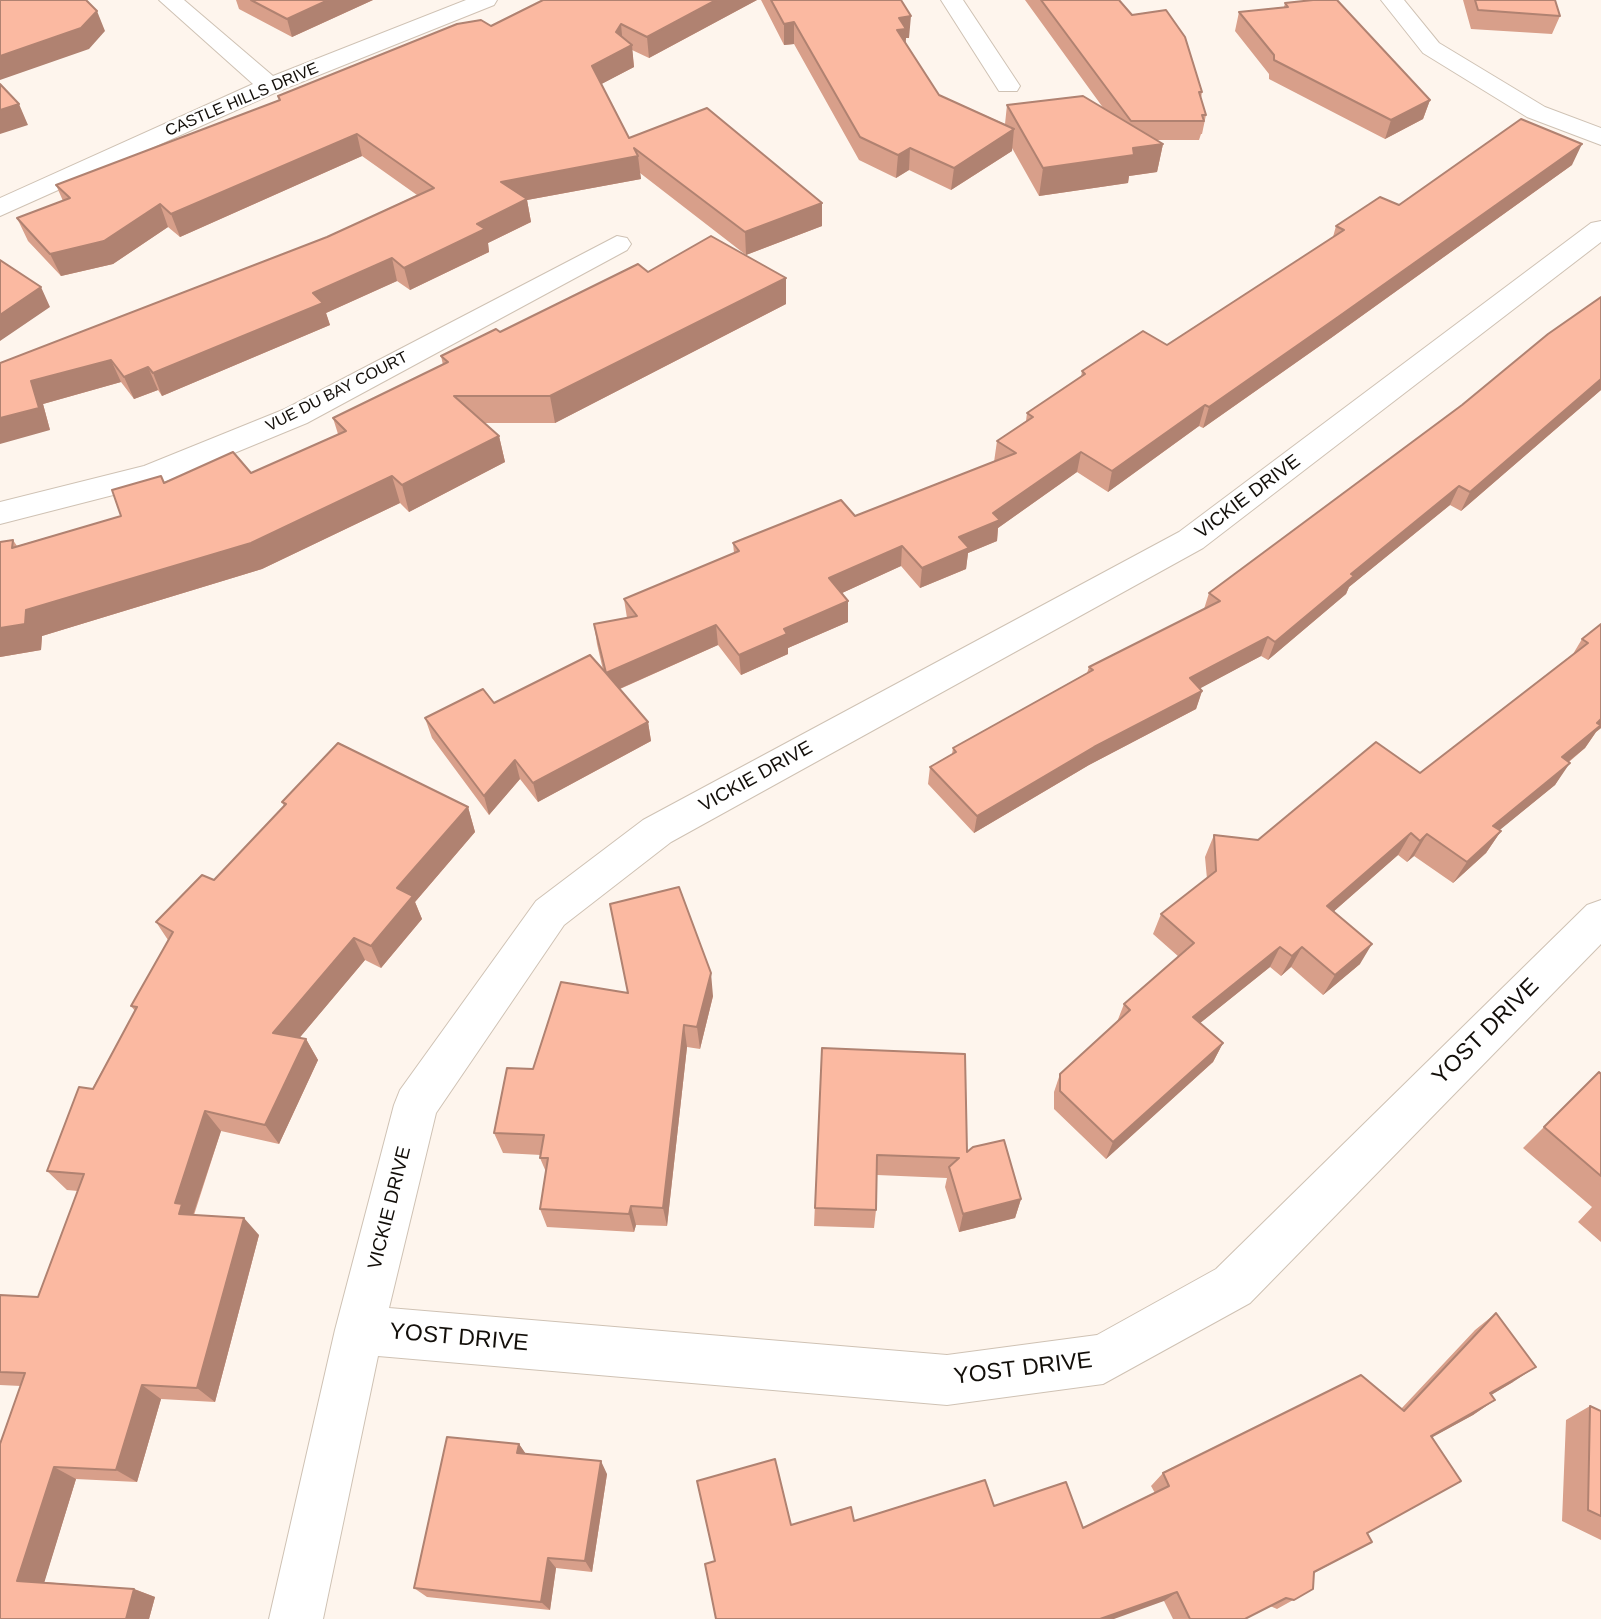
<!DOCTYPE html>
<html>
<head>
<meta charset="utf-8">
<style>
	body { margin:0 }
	canvas { display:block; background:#fef5ed }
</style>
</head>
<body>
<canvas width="1601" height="1619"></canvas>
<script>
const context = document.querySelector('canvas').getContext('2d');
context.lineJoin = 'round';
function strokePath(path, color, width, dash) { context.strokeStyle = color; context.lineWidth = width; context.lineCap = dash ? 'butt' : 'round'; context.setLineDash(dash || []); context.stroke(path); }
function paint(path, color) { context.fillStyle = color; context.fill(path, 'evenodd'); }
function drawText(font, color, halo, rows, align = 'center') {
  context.font = font + ' Helvetica,sans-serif'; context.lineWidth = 5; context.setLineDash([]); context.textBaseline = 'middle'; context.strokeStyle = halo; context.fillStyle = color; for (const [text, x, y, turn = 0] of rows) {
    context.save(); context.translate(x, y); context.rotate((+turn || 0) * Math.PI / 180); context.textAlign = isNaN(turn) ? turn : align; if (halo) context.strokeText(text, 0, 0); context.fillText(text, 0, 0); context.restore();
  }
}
const street = new Path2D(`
	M159 0H184L273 76 466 0H497L494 5 279 91 0 216V198L253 84Z
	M941 0H963L1020 86 1017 91H999Z
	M1381 0H1404L1439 43 1545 107 1601 128V145L1527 117 1423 53Z
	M1601 221V242L1203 548 671 842 564 925 436 1113 389 1308 947 1355 1097 1335 1216 1269 1587 905 1601 900V944L1250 1303 1103 1384 947 1405 378 1356 323 1619H269L335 1330 394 1105 400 1090 536 901 643 820 1179 532 1591 223Z
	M617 236 627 238 631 244 627 250 307 423 164 482 0 524V502L144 466 285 409Z`);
const wall = new Path2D(`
	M236 0H373L292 37 239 9Z
	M543 0H757L649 58 632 50 634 67 601 84 629 138 822 203V226L746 255 640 173 641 179 527 200 531 222 488 243 489 252 410 290 397 281 326 313 330 325 162 396 158 390 134 399 121 382 43 404 50 430 0 363 327 237 417 195 362 156 180 237 168 227 113 264 61 276 28 241 17 218 63 201 56 185 491 26Z
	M761 0H901L909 38H906L905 44 939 95 1005 124 1007 105 1104 109 1025 0H1119L1202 92 1201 98 1206 115 1202 134H1201L1199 140H1156L1163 144 1157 172 1129 176 1128 183 1039 196 1012 148V151L951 190 909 170 896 178 859 160 794 44 784 45Z
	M1463 0H1555L1560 16 1552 34 1471 29Z
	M1285 3 1430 100 1423 119 1385 139 1269 79V74L1235 31 1239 12 1284 7Z
	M1572 165 1331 338 1203 428 1199 426 1108 492 1077 472 998 528 997 541 968 553 966 569 920 588 901 566 842 593 848 601V622L788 648V654L741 675 718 645 620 689 648 722 651 741 538 802 520 779 489 815 432 738 425 718 494 703 603 670 597 644 594 624 627 618 624 599 734 553 733 543 855 516 994 462 997 441 1026 421 1027 413 1081 377 1082 371 1167 345 1333 237 1336 226 1399 205Z
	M648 272 786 304 555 423H484L499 436 505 462 409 512 400 503 262 569 42 636 41 650 0 657V542L13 540 17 546 121 516 161 476 164 482 251 473 338 434 333 418 443 365 441 356Z
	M1601 297V390L1461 511 1450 505 1349 587 1346 594 1268 660 1261 656 1200 688 1202 691 1196 709 1089 765 974 833 928 784 930 767 952 754 953 748 1087 673 1089 667 1204 609 1209 593 1462 405Z
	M1601 624V728L1596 732 1585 748 1569 762 1555 785 1499 830 1501 831 1486 853 1453 883 1414 856 1407 862 1398 855 1334 911 1360 964 1323 995 1291 967 1281 976 1270 967 1200 1023 1223 1043 1213 1062 1106 1159 1054 1109V1092L1060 1074 1117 1022 1124 1004 1179 957 1153 934 1161 914 1207 879 1205 857 1214 835 1258 840 1420 773 1573 654 1582 639Z
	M282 802 468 807 475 832 415 902 422 919 381 968 365 960 299 1038 306 1039 318 1060 279 1144 221 1131 194 1215 259 1235 215 1402 161 1399 137 1482 76 1479 44 1582 134 1589 155 1597 149 1619H0L21 1386 0 1385V1295L38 1297 78 1191 67 1190 47 1171 135 1011 131 1006 168 940 156 922 214 880 284 806Z
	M628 993 713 996 700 1049 687 1047 667 1226 636 1225 634 1232 547 1227 540 1209 546 1172 540 1158 541 1155 503 1153 494 1133 533 1069Z
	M822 1048 967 1152 1021 1199 1015 1218 959 1232 945 1187 947 1178 877 1175 876 1210 874 1228 814 1226Z
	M1599 1072 1601 1074V1242L1578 1222 1592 1207 1523 1148Z
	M1496 1313 1513 1382 1491 1395 1495 1400 1473 1415 1432 1437 1367 1534 1353 1552 1314 1573 1313 1589 1277 1609 1270 1606 1246 1619H1173L1164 1601 715 1561 791 1525 854 1521 994 1506 1083 1528 1155 1493 1151 1486 1163 1473 1401 1409 1475 1330Z
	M1590 1406 1601 1411V1540L1562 1521 1566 1420Z
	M519 1444 525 1453 607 1474 592 1572 556 1568 550 1610 427 1597 414 1588Z`);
const shadedWall = new Path2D(`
	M328 0H373L292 37 287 19Z
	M716 0H757L649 58 647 37Z
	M97 11 105 31 89 49 0 80V56Z
	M911 16 909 38H906L905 51 897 30 899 18Z
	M794 22V44L784 45V24Z
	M621 24 623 46 632 45 634 67 594 88 592 66Z
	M1430 100 1423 119 1385 139 1391 120Z
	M19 104 28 125 0 134V110Z
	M1014 129 1012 151 951 190 954 168Z
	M357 134 362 156 180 237 171 214Z
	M1163 144 1157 172 1129 176 1128 183 1039 196 1043 168 1133 148Z
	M1582 144 1572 165 1331 338 1203 428 1209 407Z
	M910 148 909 170 896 178 898 155Z
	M638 156 641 179 527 200 531 222 488 243 489 252 410 290 404 268 477 224 501 182Z
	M822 203V226L746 255 745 232Z
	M160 204 168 227 113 264 61 276 50 254Z
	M392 258 397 281 326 313 330 325 162 396 153 373 313 293Z
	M786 278V304L555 423 550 396Z
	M41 287 50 307 0 341V315Z
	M111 360 121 382 43 404 50 430 0 444V418L31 381Z
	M148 367 158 390 134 399 124 377Z
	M1601 379V390L1461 511 1470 492Z
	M1205 405 1199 426 1108 492 1112 471Z
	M499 436 505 462 409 512 402 485Z
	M1081 452 1077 472 998 528 997 541 968 553 966 569 920 588 922 568 959 537Z
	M392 476 400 503 262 569 42 636 41 650 0 657V628L26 610Z
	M1459 486 1450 505 1349 587 1346 594 1268 660 1275 642 1351 574Z
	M902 546 901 566 829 599V578Z
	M848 601V622L788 648V654L741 675 739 655 784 629Z
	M716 625 718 645 610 693 606 673Z
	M1268 637 1261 656 1184 697 1190 678Z
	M1202 691 1196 709 1089 765 974 833 977 816 1094 747Z
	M1601 719V728L1596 732 1585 748 1547 779 1562 757Z
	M648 722 651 741 538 802 533 783Z
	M515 760 520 779 489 815 484 796Z
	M1570 763 1555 785 1479 847 1493 826Z
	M468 807 475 832 415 902 422 919 381 968 371 946 397 888Z
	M1501 831 1486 853 1453 883 1467 862Z
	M1411 833 1398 855 1316 927 1327 906Z
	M1427 834 1414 856 1407 862 1420 841Z
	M354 938 365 960 286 1054 273 1033Z
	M1372 944 1360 964 1323 995 1335 975Z
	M1280 947 1270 967 1184 1036 1193 1017Z
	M1302 947 1291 967 1281 976 1292 956Z
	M711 973 713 996 700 1049 697 1027Z
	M684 1025 687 1047 667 1226 663 1208Z
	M306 1039 318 1060 279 1144 265 1125Z
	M1223 1043 1213 1062 1106 1159 1113 1142Z
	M205 1111 221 1131 193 1215 179 1214 175 1203Z
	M1021 1199 1015 1218 959 1232 963 1214Z
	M631 1206 636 1225 634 1232 629 1214Z
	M244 1218 259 1235 215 1402 197 1388Z
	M1536 1367 1513 1382 1469 1408 1490 1393Z
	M142 1385 161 1399 137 1482 116 1470Z
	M1495 1400 1473 1415 1411 1449 1431 1436Z
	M519 1444 528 1457 517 1453Z
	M601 1461 607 1474 592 1572 585 1561Z
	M54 1467 76 1479 42 1590 17 1581Z
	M548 1558 556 1568 550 1610 541 1602Z
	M134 1589 155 1597 149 1619H126Z
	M1177 1592 1164 1601 1114 1619H1100Z`);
const building = new Path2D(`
	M0 0H86L97 11 81 28 0 56Z
	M251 0H328L287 19Z
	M543 0H716L647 37 621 24 616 32 632 45 592 66 629 138 707 108 822 203 745 232 634 148 638 156 501 182 527 199 477 224 485 229 404 268 392 258 313 293 323 303 153 373 148 367 124 377 111 360 31 381 39 408 0 418V363L327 237 434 188 357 134 171 214 160 204 104 241 50 254 17 218 70 198 56 185 280 100 278 96 457 24 481 20 491 26Z
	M771 0H901L911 16 899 18 906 29 897 30 939 95 1014 129 954 168 910 148 898 155 860 137 794 22 784 24Z
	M1041 0H1119L1132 15 1166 10 1185 37 1202 92H1199L1206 115H1202L1204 121H1131Z
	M1313 0H1337L1430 100 1391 120 1274 60V55L1239 12 1288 7 1285 3Z
	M1475 0H1555L1560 16 1478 10Z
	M0 84 19 104 0 110Z
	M1083 96 1163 144 1133 148 1134 155 1043 168 1007 105Z
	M1521 119 1582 144 1338 317 1209 407 1205 405 1112 471 1081 452 993 513 1000 520 959 537 969 548 922 568 902 546 829 578 848 601 784 629 787 634 739 655 716 625 606 673 648 722 533 783 515 760 484 796 425 718 483 689 494 703 590 655 606 673 594 624 637 616 624 599 739 551 733 543 841 500 855 516 1016 453 997 441 1033 417 1027 413 1085 374 1082 371 1143 331 1167 345 1344 230 1336 226 1380 197 1399 205Z
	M711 236 786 278 550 396H454L499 436 402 485 392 476 251 543 26 610 25 624 0 628V542L13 540 12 548 121 516 112 490 161 476 164 483 233 452 251 473 346 431 333 418 448 362 441 356 496 329 500 332 638 264 648 272Z
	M0 260 41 287 0 315Z
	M1601 297V379L1470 492 1459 486 1351 574 1354 576 1275 642 1268 637 1190 678 1202 691 1094 747 977 816 930 767 956 752 953 748 1093 670 1089 667 1220 601 1209 593 1462 405 1548 334Z
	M1601 624V719L1597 723 1601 725 1562 757 1570 763 1493 826 1501 831 1467 862 1427 834 1420 841 1411 833 1327 906 1372 944 1335 975 1302 947 1292 956 1280 947 1193 1017 1223 1043 1113 1142 1060 1091V1074L1130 1010 1124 1004 1194 943 1161 914 1216 871 1214 835 1258 840 1376 742 1420 773 1588 643 1582 639Z
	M338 743 468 807 397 888 413 896 371 946 354 938 273 1033 306 1039 265 1125 205 1111 175 1203 182 1204 179 1214 244 1218 197 1388 142 1385 116 1470 54 1467 17 1581 134 1589 126 1619H0V1444L25 1373 0 1372V1295L38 1297 84 1174 47 1171 79 1087 93 1089 137 1007 131 1006 173 932 156 922 202 875 214 880 286 804 282 802Z
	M679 887 711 973 697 1027 684 1025 663 1208 631 1206 629 1214 540 1209 548 1158H540L544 1135 494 1133 507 1068 533 1069 561 982 628 993 610 904Z
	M822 1048 965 1054 967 1152 973 1147 1004 1140 1021 1199 963 1214 949 1167 959 1158 877 1155 876 1210 815 1208Z
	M1599 1072 1601 1074V1176L1544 1127Z
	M1496 1313 1536 1367 1490 1393 1495 1400 1431 1436 1461 1481 1367 1533 1372 1542 1314 1572 1313 1589 1294 1600 1286 1598 1245 1619H1190L1177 1592 1100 1619H716L705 1564 715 1561 697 1481 775 1459 791 1525 851 1507 854 1521 985 1480 994 1506 1066 1482 1083 1528 1169 1486 1163 1473 1361 1375 1404 1411Z
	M1590 1406 1601 1411V1516L1588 1510Z
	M447 1437 519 1444 517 1453 601 1461 585 1561 548 1558 541 1602 414 1588Z`);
const farStreetnames = [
	["CASTLE HILLS DRIVE",242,100,-23],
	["VUE DU BAY COURT",337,392,-27]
];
const streetNames = [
	["VICKIE DRIVE",1248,497,-37],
	["VICKIE DRIVE",756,777,-29],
	["VICKIE DRIVE",390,1208,-76]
];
const nearStreetnames = [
	["YOST DRIVE",1486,1032,-45],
	["YOST DRIVE",459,1338,5],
	["YOST DRIVE",1023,1369,-7]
];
strokePath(street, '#cfc2b4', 2);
paint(street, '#fff');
paint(wall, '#d89f8a');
paint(shadedWall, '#b08271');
paint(building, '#fbb9a1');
strokePath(building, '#b08271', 2);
drawText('16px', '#130f0a', '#fff', farStreetnames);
drawText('19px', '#130f0a', '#fff', streetNames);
drawText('23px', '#130f0a', '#fff', nearStreetnames);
</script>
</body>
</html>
